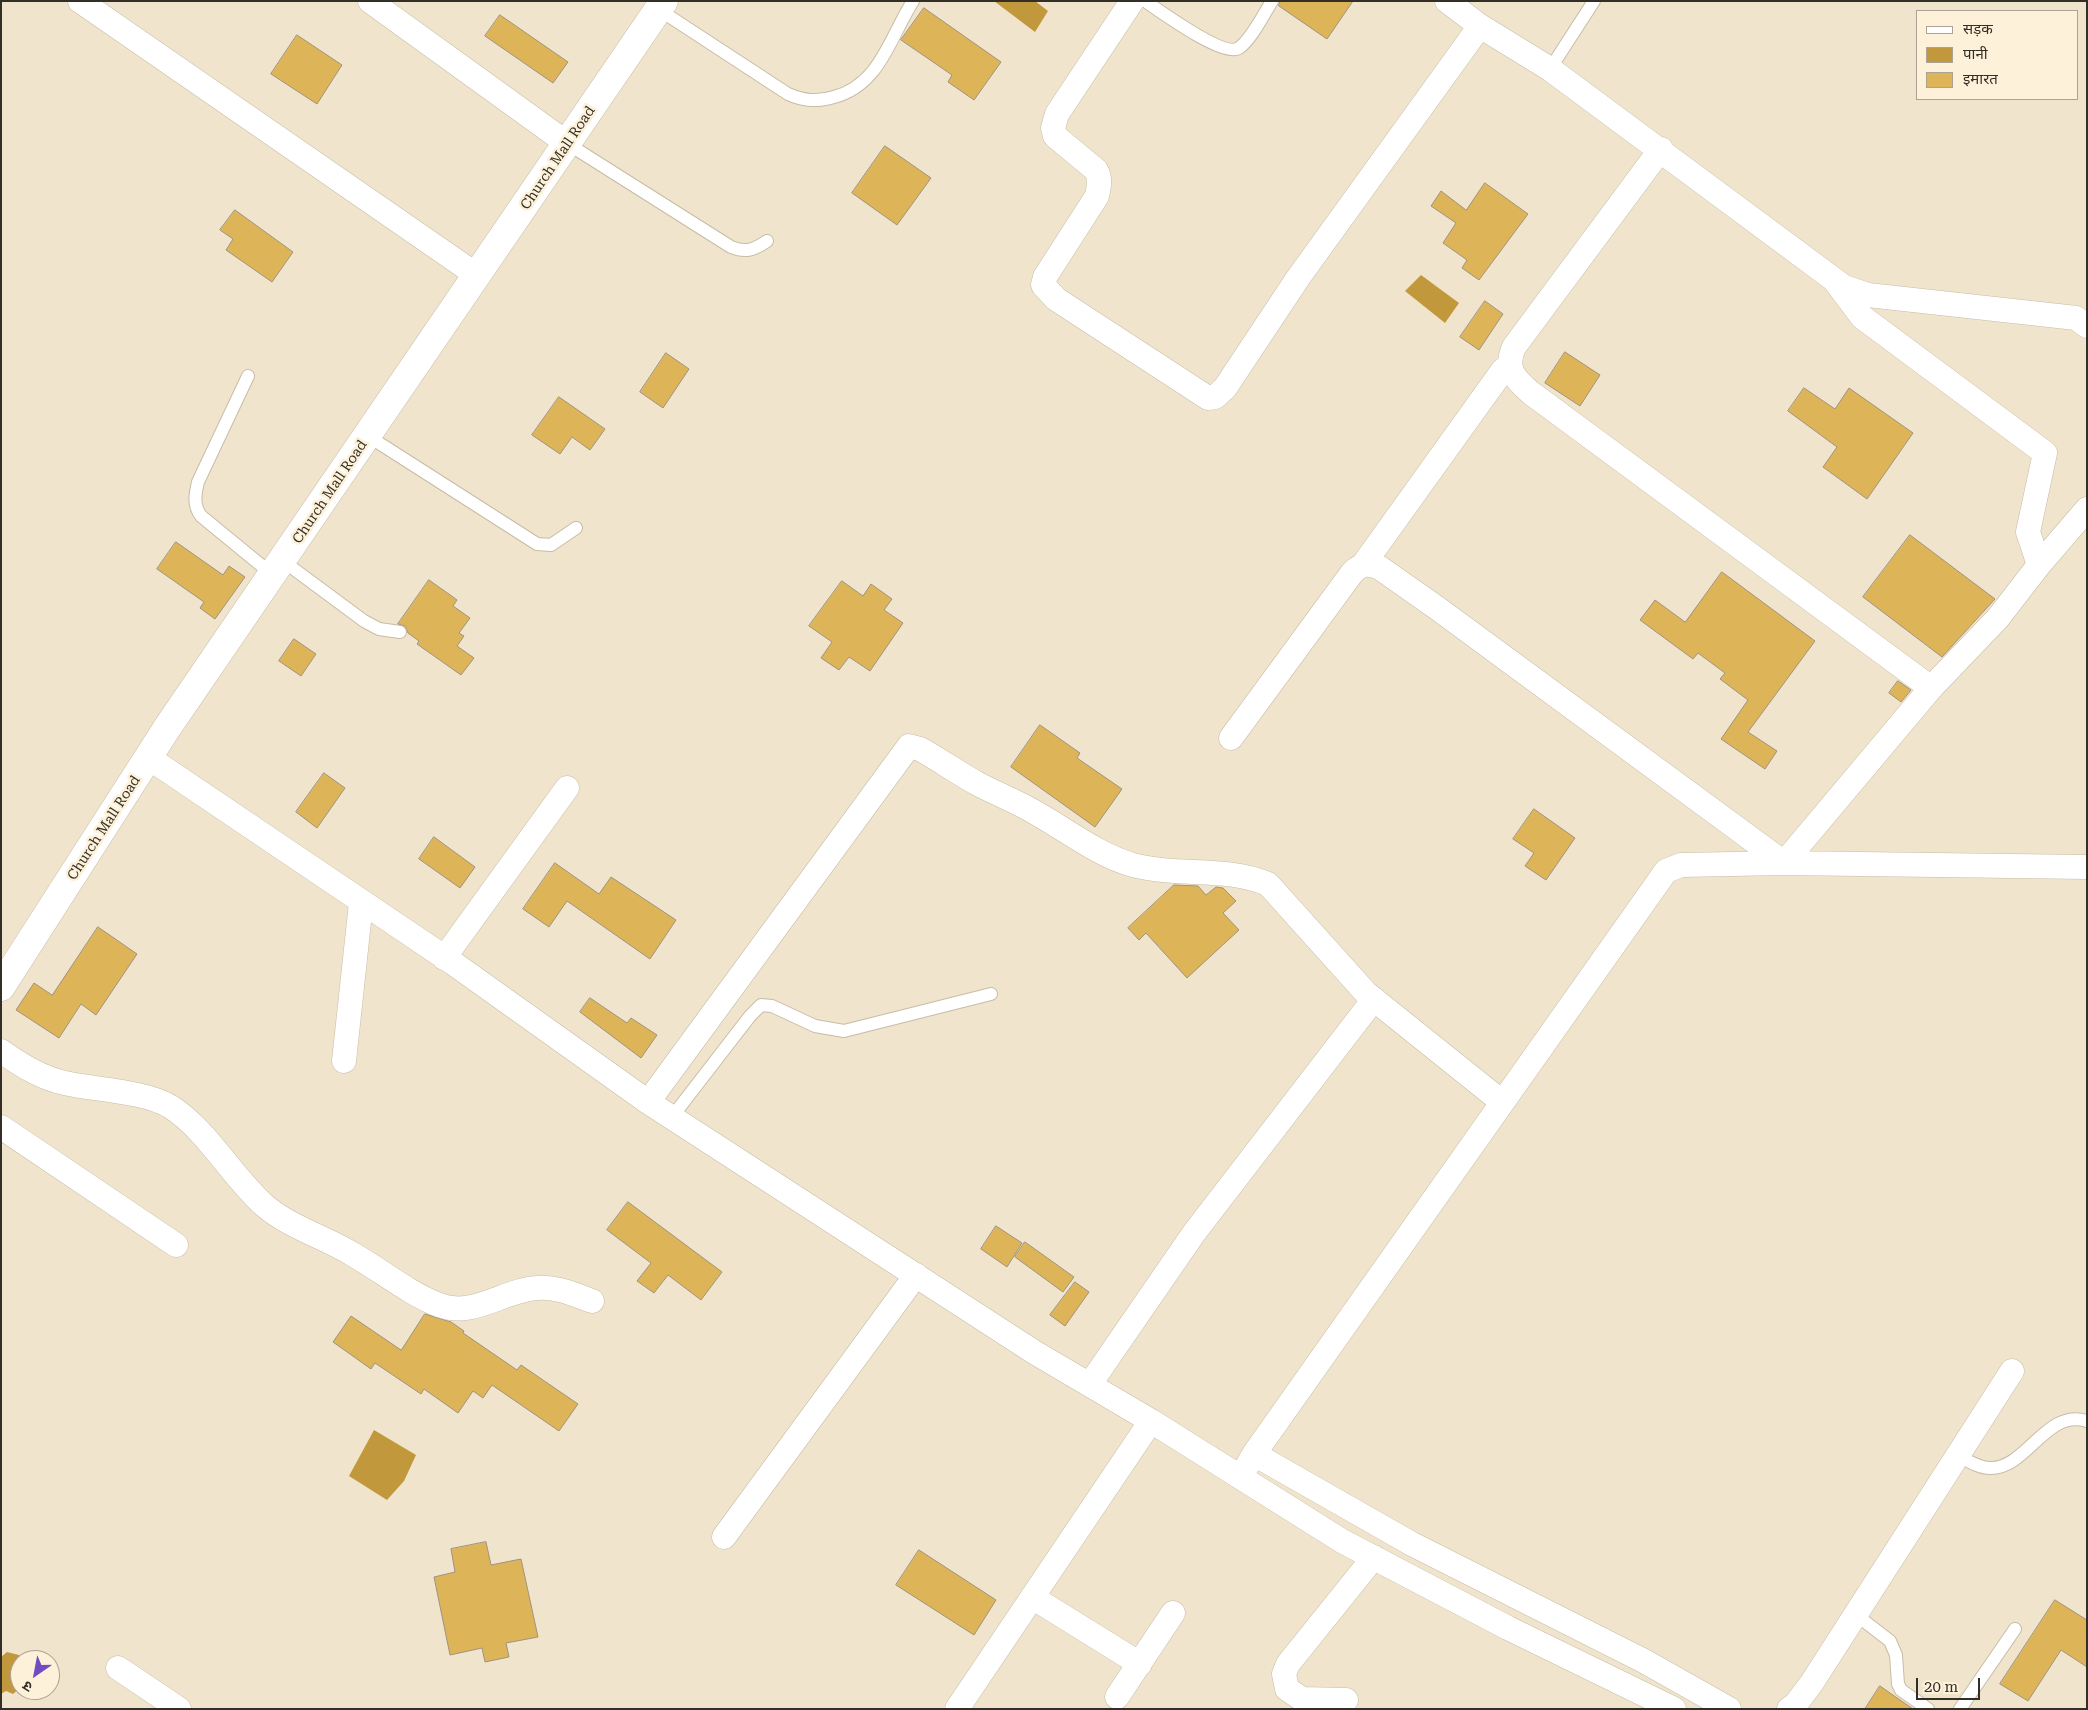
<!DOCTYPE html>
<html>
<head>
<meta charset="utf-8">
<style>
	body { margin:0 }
	#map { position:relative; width:2088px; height:1710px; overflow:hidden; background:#f0e4cd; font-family:"Roboto Serif","Noto Sans Devanagari",serif }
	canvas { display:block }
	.frame { position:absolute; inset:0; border:2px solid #332f26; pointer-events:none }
	.legend { position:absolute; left:1916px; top:10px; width:162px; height:90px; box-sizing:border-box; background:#fdf1da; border:1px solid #aca392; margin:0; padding:6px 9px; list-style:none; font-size:15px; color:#332f26 }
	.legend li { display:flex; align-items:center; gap:10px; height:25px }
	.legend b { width:25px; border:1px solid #aca392 }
	.north { position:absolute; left:10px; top:1650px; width:50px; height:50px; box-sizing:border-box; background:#fdf1da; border:1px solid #aca392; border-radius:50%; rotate:213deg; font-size:14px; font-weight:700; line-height:20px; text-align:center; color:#332f26 }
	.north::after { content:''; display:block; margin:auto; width:18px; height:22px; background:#724bc3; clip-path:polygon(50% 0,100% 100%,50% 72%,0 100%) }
	.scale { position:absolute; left:1916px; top:1678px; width:64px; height:22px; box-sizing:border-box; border:2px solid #332f26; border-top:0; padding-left:6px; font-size:15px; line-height:18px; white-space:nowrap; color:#332f26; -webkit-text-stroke:4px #fdf1da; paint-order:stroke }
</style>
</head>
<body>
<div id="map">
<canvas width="2088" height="1710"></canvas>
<div class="frame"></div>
<ul class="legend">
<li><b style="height:6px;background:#fff"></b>सड़क</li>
<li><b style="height:14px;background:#c1983b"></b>पानी</li>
<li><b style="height:14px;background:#deb459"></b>इमारत</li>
</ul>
<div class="north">उ</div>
<div class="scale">20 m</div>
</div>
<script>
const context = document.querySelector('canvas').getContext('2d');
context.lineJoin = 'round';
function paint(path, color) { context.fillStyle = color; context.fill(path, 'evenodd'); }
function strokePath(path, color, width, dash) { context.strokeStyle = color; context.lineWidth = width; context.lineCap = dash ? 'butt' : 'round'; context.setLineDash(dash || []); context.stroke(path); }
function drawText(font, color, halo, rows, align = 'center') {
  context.font = font + ' "Roboto Serif",serif'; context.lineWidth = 5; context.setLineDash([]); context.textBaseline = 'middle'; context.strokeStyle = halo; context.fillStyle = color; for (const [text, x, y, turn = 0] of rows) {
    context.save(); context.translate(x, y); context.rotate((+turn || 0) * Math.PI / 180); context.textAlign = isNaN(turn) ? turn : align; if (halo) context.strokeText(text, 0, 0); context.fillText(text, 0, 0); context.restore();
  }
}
const water = new Path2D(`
	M994 1H1035L1048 11 1035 32Z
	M1421 275 1459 303 1445 323 1405 291Z
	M374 1430 416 1455 404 1481 387 1500 349 1476Z
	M7 1652 19 1655 21 1660 20 1688 13 1694 6 1691 1 1694V1657Z`);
const building = new Path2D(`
	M1280 1H1353L1327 39 1279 6Z
	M924 8 1001 62 974 100 948 82 952 75 901 40Z
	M500 15 568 62 553 83 485 36Z
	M297 35 342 65 317 104 271 74Z
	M885 146 931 178 897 225 852 193Z
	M1485 183 1528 214 1479 280 1462 268 1467 260 1443 243 1456 223 1431 206 1441 191 1466 210Z
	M235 210 293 252 272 282 226 250 233 239 220 230Z
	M1485 301 1503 314 1479 350 1460 337Z
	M1565 352 1600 375 1580 406 1545 383Z
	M666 353 689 369 663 408 640 392Z
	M1804 388 1835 409 1849 388 1913 433 1867 499 1823 467 1837 447 1788 411Z
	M559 397 605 429 590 450 572 437 560 454 532 435Z
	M1910 535 1995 599 1942 657 1863 597Z
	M176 542 223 575 229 566 245 577 215 619 200 608 204 602 157 569Z
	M1722 572 1815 641 1748 732 1777 751 1765 769 1721 739 1748 700 1720 679 1725 673 1698 653 1693 659 1640 620 1655 600 1685 622Z
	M429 580 453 597 457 600 453 606 470 618 459 633 464 636 457 646 474 658 461 675 417 644 419 641 408 633 405 626 398 624Z
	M842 581 863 596 871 584 892 599 884 610 903 623 870 671 849 657 839 670 821 658 832 642 809 626Z
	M294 639 316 654 301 676 279 661Z
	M1898 681 1911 690 1901 702 1889 693Z
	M1040 725 1080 753 1077 758 1122 789 1095 827 1011 767Z
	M324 773 345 788 317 828 296 812Z
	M1534 809 1575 838 1546 880 1525 866 1534 853 1513 839Z
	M434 837 475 867 460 888 419 859Z
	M555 863 599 894 611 877 676 920 650 959 567 901 549 927 523 909Z
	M1174 885 1198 886 1206 895 1216 887 1223 888 1236 901 1223 913 1239 930 1187 978 1146 933 1139 940 1128 928Z
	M98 927 137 954 96 1015 81 1004 59 1038 16 1010 34 983 52 995Z
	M590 998 627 1023 631 1018 657 1035 641 1058 580 1012Z
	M628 1202 722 1272 701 1300 668 1275 654 1293 637 1281 651 1263 607 1230Z
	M996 1226 1022 1243 1007 1267 981 1249Z
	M1025 1242 1074 1277 1063 1292 1015 1257Z
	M1075 1282 1089 1292 1065 1326 1050 1315Z
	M425 1314 451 1322 464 1331 463 1333 517 1370 521 1365 578 1404 559 1431 492 1385 483 1398 473 1391 458 1413 424 1389 421 1394 375 1363 371 1369 333 1342 351 1316 401 1350Z
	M486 1542 491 1565 521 1559 538 1637 506 1643 509 1657 485 1662 482 1648 450 1655 434 1577 455 1572 451 1549Z
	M919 1550 996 1600 974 1635 896 1585Z
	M2055 1600 2087 1620V1667L2061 1650 2028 1701 2000 1684Z
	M1880 1686 1913 1709H1865Z`);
const lane = new Path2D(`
	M1145 1C1160 11 1224 58 1239 48 1251 40 1264 14 1272 1
	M658 9 788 94C804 101 817 102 834 97 880 85 890 37 913 1
	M1550 69 1594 1
	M568 144 731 247C746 253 754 250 767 241
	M248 376 198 482C195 495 193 505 201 516L273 575
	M368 436 537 544 551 545 576 528
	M283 561 364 621 379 629 400 632
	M672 1117 750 1016 761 1005 772 1006 815 1026 844 1031 991 994
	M1957 1455C1967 1460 1978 1468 1990 1468 2027 1469 2046 1408 2087 1421
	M1855 1614 1890 1641 1896 1655 1898 1684 1901 1690 1928 1709
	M1960 1709 2015 1629`);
const street = new Path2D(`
	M80 1 478 276
	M370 1 568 144
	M1132 1 1057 114 1053 128 1055 136 1096 170C1101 178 1099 187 1097 196L1045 277 1043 285 1056 299 1208 398 1215 397 1225 388 1298 278 1480 26
	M1447 1 1480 26 1550 69 1844 287 1868 295 2076 318 2087 326
	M1661 149 1514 347C1504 369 1515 379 1531 393L1931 688
	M1363 565 1503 370
	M2039 565 2087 509
	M1231 738 1352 573C1361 563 1369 563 1380 568L1437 608 1784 863 1931 688 1998 618 2039 565 2028 532 2045 453 1862 317 1835 281
	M149 758 453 963 648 1102 1034 1352 1151 1421 1342 1541 1508 1628 1674 1709
	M444 958 567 788
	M1 1051C21 1065 41 1078 65 1083 95 1090 146 1091 171 1107 207 1130 232 1177 265 1206 291 1228 325 1237 354 1255 382 1271 408 1293 439 1305 473 1318 504 1290 537 1288 556 1286 575 1295 592 1301
	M344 1061 361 903
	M648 1102 909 746 920 749C940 760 958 773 978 784 997 794 1018 802 1036 813 1068 831 1098 855 1133 865 1178 877 1226 866 1268 884L1366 993 1502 1102
	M1 1127 176 1245
	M1090 1384 1194 1233 1374 999
	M1254 1454 1412 1544 1644 1661 1729 1709
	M1241 1476 1254 1454 1666 871 1681 865 1784 863 2087 867
	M724 1537 916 1275
	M1032 1597 1140 1664
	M118 1668 179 1709
	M1117 1697 1173 1613
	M1346 1700 1302 1699 1287 1689 1284 1674 1288 1664 1374 1557
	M957 1709 1151 1421
	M1789 1709 1795 1705 1811 1684 2012 1371`);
const secondary = new Path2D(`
	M1 987 167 728 664 1`);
const streetNames = [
	["Church Mall Road",558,158,-56],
	["Church Mall Road",330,492,-56],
	["Church Mall Road",104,828,-57]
];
paint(water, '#c1983b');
paint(building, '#deb459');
strokePath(building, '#9e937e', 1);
strokePath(lane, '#c7bca5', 14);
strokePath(street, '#c7bca5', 25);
strokePath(secondary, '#c7bca5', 29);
strokePath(lane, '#fff', 12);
strokePath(street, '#fff', 24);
strokePath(secondary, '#fff', 28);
drawText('14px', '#332f26', '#fdf1da', streetNames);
</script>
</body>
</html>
